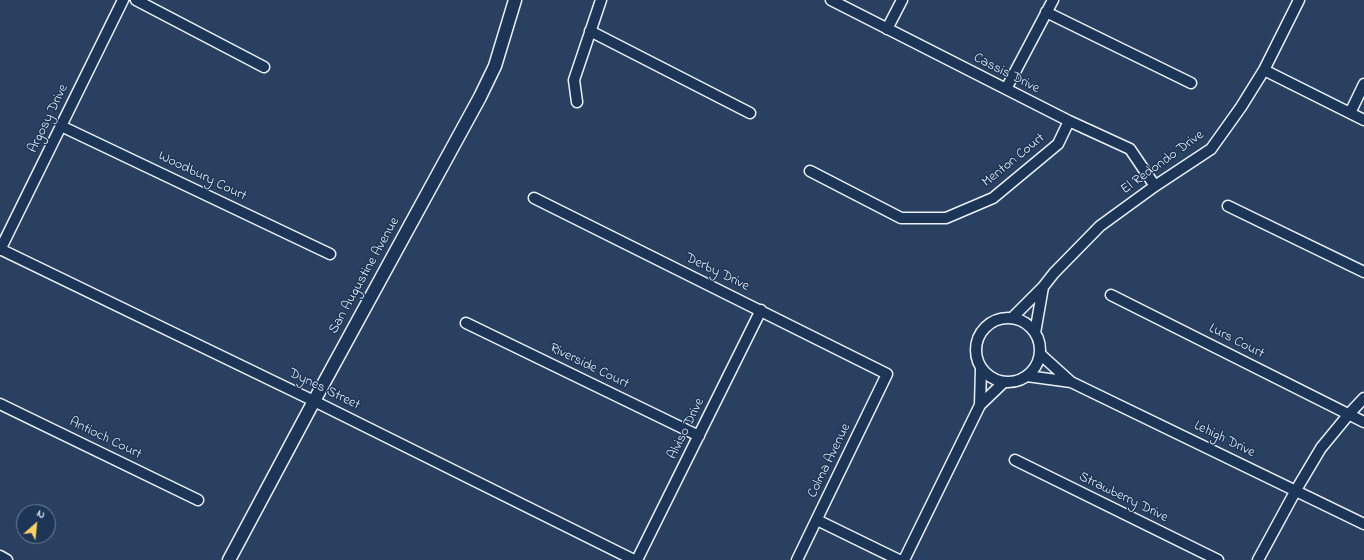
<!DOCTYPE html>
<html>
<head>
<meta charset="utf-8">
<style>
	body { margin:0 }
	#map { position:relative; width:1364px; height:560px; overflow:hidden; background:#294061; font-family:"Indie Flower",sans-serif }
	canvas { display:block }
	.north { position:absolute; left:16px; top:504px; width:40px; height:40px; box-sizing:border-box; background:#1d3557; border:1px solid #6e8097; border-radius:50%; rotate:27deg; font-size:11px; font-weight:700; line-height:16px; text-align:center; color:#e8f1f8 }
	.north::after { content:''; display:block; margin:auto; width:14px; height:18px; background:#ffd166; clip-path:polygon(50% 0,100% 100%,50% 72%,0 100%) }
</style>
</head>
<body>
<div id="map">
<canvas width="1364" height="560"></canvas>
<div class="north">N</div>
</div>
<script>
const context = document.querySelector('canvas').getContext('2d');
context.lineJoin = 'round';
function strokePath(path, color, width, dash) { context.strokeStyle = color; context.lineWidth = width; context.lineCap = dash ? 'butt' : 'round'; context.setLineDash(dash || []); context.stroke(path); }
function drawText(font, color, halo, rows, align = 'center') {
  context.font = font + ' "Indie Flower",sans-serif'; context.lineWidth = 3; context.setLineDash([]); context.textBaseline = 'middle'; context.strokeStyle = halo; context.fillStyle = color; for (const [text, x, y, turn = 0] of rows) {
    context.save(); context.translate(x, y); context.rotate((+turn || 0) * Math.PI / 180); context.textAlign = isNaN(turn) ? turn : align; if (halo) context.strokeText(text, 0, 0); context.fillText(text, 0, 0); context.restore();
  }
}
const minor = new Path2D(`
	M136 0 264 67
	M831 0 1069 121 1130 149 1155 186
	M1046 12 1191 83
	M887 29 902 0
	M590 31 750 113
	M1264 70 1364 120
	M1006 89 1053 0
	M577 102 574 80 601 0
	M1350 113 1364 84
	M61 126 330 254
	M810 171 901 218H946L993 198 1058 144 1069 121
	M534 198 887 374 797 560
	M1228 206 1364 272
	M0 249 314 401 634 560
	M0 250 123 0
	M1111 295 1364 422
	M976 350a32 32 0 1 1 64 0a32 32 0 1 1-64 0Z
	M1012 318 1043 287 1054 273 1100 226 1155 186 1211 149 1241 107 1264 70 1299 0
	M466 323 699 436
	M1035 333 1043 287
	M1040 354 1071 382
	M1027 376 1071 382 1364 524
	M0 404 198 500
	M980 405 1004 382
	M1015 460 1218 560
	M817 520 899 560
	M0 556 7 560
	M637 560 761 310
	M904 560 980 405 981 369
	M1258 560 1296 490 1321 448 1349 414 1364 398`);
const tertiary = new Path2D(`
	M229 560 314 401 480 97 495 66 515 0`);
const streetNames = [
	["Cassis Drive",1006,74,27],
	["Argosy Drive",49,119,-64],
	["Menton Court",1014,161,-39],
	["El Redondo Drive",1163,163,-36],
	["Woodbury Court",202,177,26],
	["Derby Drive",717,273,26],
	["San Augustine Avenue",365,276,-61],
	["Lurs Court",1236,342,27],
	["Riverside Court",589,367,26],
	["Dynes Street",324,390,26],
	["Alviso Drive",687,429,-64],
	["Antioch Court",105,439,26],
	["Lehigh Drive",1224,440,26],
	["Colma Avenue",830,461,-64],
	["Strawberry Drive",1123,498,26]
];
strokePath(minor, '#e8f1f8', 13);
strokePath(tertiary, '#e8f1f8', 15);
strokePath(minor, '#1d3557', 10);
strokePath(tertiary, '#1d3557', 12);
drawText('14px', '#e8f1f8', '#1d3557', streetNames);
</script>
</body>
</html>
